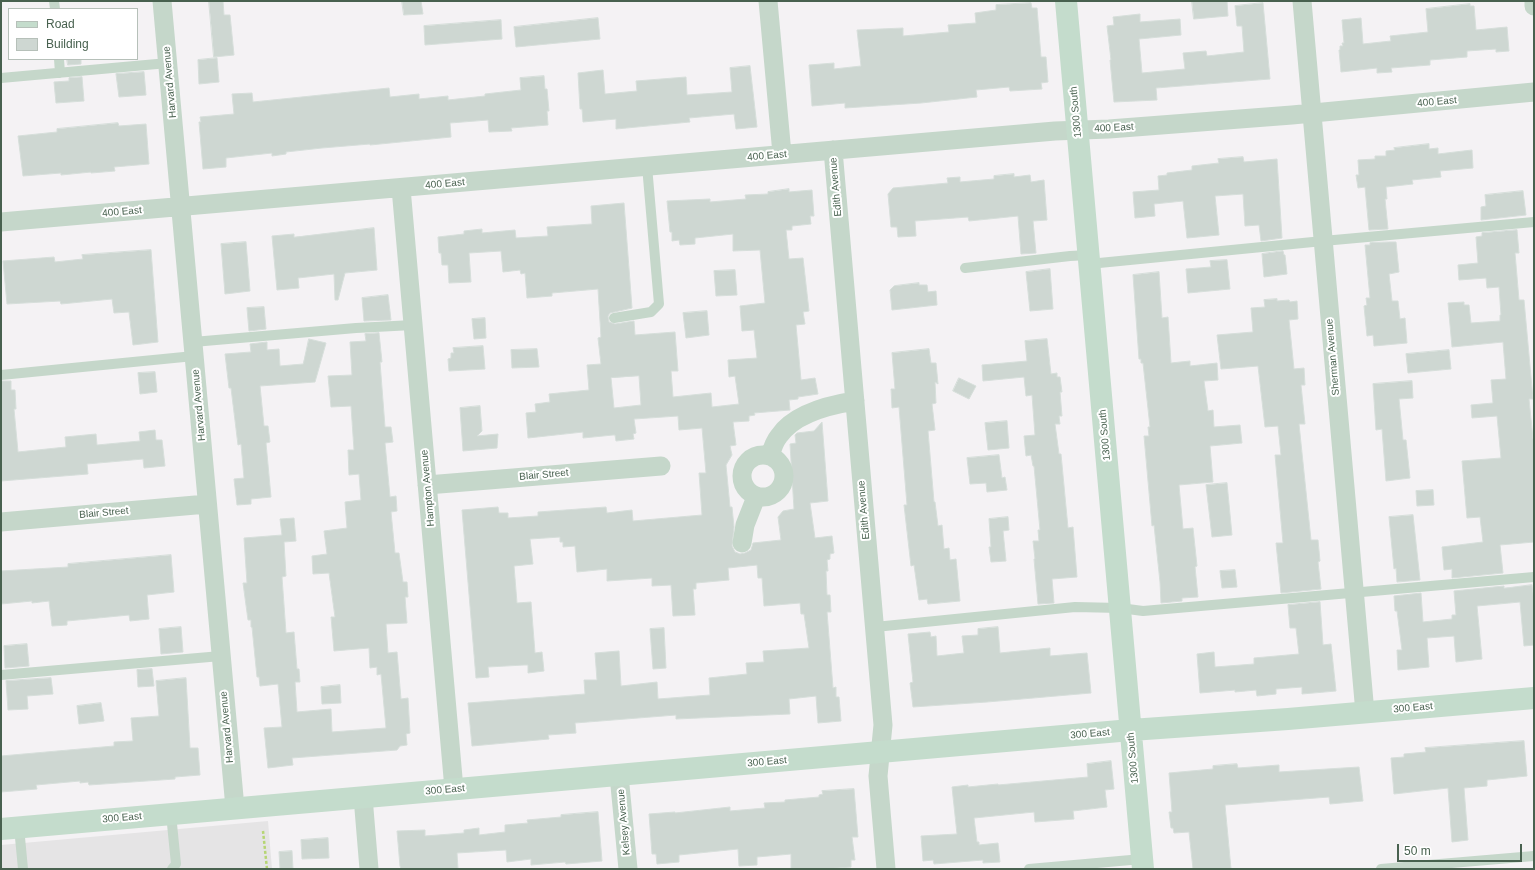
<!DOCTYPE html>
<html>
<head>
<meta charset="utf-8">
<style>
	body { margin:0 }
	#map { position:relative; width:1535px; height:870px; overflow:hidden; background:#f4f2f4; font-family:Helvetica,sans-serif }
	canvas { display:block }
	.frame { position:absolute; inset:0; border:2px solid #48614f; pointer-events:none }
	.legend { position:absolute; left:8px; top:8px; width:130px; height:52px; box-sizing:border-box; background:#fff; border:1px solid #b6c0b9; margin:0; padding:5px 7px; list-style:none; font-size:12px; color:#48614f }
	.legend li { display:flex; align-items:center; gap:8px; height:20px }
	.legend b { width:20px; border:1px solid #b6c0b9 }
	.scale { position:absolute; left:1397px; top:844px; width:125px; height:18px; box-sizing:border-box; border:2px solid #48614f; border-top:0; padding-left:5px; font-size:12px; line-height:14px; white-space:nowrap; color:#48614f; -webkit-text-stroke:3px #fff; paint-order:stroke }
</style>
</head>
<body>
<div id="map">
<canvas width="1535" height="870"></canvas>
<div class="frame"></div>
<ul class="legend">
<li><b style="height:5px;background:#c4dccc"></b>Road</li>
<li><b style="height:11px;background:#ced7d2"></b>Building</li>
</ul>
<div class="scale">50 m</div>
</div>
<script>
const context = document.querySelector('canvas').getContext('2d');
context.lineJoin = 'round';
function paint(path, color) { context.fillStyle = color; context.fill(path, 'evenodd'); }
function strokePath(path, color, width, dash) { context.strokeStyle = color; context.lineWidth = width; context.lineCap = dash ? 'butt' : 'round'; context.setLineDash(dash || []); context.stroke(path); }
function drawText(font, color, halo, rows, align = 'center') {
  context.font = font + ' Helvetica,sans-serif'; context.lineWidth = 4; context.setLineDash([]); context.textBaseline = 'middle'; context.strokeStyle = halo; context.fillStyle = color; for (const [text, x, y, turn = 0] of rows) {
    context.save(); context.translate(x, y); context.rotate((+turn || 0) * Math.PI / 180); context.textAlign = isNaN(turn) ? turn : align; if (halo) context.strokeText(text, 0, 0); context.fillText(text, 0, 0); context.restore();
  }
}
const education = new Path2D(`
	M268 821 272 869H1V845Z`);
const building = new Path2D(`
	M209 1H223L224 15H230L234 55 214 57Z
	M402 1H421L423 14 404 15Z
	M1192 1H1227L1228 16 1194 19Z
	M1031 3 1032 8H1037L1041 57H1046L1048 82 1041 83 1042 89 1010 91 1009 87 976 90 977 97 921 103 845 108V103L812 106 809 65 834 63V69L861 66 857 30 903 28V36L949 32 948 25 976 23 975 13 996 10V5Z
	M1263 3 1270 79 1156 88 1157 100 1114 102 1110 60H1111L1107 26 1114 25 1113 17 1140 14V22L1180 19 1181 35 1139 39 1142 73 1185 69 1183 53 1206 51 1207 56 1244 52 1242 26H1237L1235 6Z
	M1470 4V6H1474L1476 30 1507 27 1509 51 1496 52V49L1467 51V57L1430 60V65L1391 68 1392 72 1377 73V68L1341 72 1339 50H1340V46H1343L1342 43H1344L1342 20 1361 18 1363 44 1391 41 1390 36 1428 32 1426 9Z
	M598 18 600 39 516 47 514 27Z
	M501 20 502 39 425 45 424 26Z
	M217 58 219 82 199 84 198 60Z
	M67 59H81V64L68 65Z
	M750 66 757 127 736 129 734 114 689 118 690 122 616 129V119L583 122 582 109H580L578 73 603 70 605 94 637 91 636 81 686 77 687 95 732 92 730 68Z
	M144 72 146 95 119 97 116 74Z
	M544 76 545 89H547L549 111H547L548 125 511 128 512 131 489 132 488 120 450 123 451 137 370 145V144L322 148 286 152V154L272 156V153L226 158V167L203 169 199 122H201L200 117 234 114 232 94 252 93 253 102 389 88 390 97 419 94V99L448 96V100L485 96V94L521 90 520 78Z
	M82 77 84 101 56 103 54 82 69 81V78Z
	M118 123 119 126 146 124 149 164 114 167 115 171 91 173V172L61 175V173L23 176 18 136 57 132V129Z
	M1429 144V149L1438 148V154L1472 150 1473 168 1440 171 1441 177 1412 180 1413 184 1386 187 1387 199H1385L1388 229 1369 230 1365 187 1358 188 1356 175H1359L1358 160 1375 159V156H1386V151L1395 150 1394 148Z
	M1243 157 1244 162 1277 159 1282 238 1261 241 1259 225 1245 226 1243 194 1215 196 1219 235 1187 238 1183 201 1154 204 1155 216 1135 218 1133 192 1159 190 1158 176 1167 175V173L1192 170V166L1219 163 1218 159Z
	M1014 174V177L1030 175 1031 182 1044 180 1047 220 1033 221 1036 253 1021 254 1018 216 969 221 968 217 915 221 916 236 898 237 897 227H891L888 194 893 188 948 183 947 178 960 177V182L994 179V176Z
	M789 189V192L812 190 814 216H810L811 224 792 226V230H786L789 259 803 258 809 311 803 312 805 324 796 325 801 380 815 378 818 394 798 397V399L789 400 790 410 754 413 755 415 749 416V421L733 422 736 445 730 446 732 455 726 465 730 507H732L734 527 732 546 735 552 740 554 745 553 751 550 753 543 781 540 778 517 783 511 794 509 790 444 796 443 795 435 797 433 814 431 822 422 828 501 810 503 815 538 832 536 834 553 830 554V559L827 560 828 571H826L827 595H830L831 612H827L833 688 836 687V697H839L841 721 818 723 816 696 789 699 790 714 676 719V715L575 723 576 733 548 735 549 739 472 746 468 703 585 694 584 680H597L595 653 619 651 621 686 657 682 658 699 710 695 709 678 747 674 746 663 764 662 763 651 809 648 804 614H801L800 603 764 606 762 578H758L757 565 728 568 729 580 696 583V589H693L695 615 673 616 671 585 652 586V578L607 581V569L577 572 575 546 563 547V542H560V537L530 539 533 564 514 566 517 603 531 602 535 653 542 652 544 671 528 673V665H524L488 667 489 677 476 678 462 510 498 507 499 513H508V518L538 516V512L606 507 607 513 632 510 633 521 702 515 699 473H706L702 428 679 430 678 416 634 419 636 433 633 434 634 439 616 441 615 435H613L583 438V432L528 438 526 413 536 412 535 404 550 402 549 394 589 390 587 365 601 364 598 338 601 337 598 289 552 293V296L527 298 525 273 521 274 520 270 503 272 501 251 469 253 471 282 449 283 448 265H442L441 253H439L438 237 464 234V231L482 229V233L515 230 516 238 548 236 547 227 592 224 591 206 624 203 632 308 610 313 608 316 609 322 615 324 634 321 635 335 675 332 678 371H671L673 397 711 393 712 407 739 404 735 376 729 377 728 360 757 358 754 330 742 331 740 306 765 303 760 250 733 251V234L695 238V244L680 245 679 240 672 241V232H670L667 201 710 199V202L746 199 745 195 768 194V192ZM639 376 641 405 614 408 611 378Z
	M1523 191 1526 215 1481 220V207L1486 206 1485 195Z
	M374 228 377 270 345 273 338 300H335L334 274 298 278 299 288 277 290 272 236 294 234V237Z
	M1517 230 1519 253H1515L1519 300H1524L1533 399H1529L1533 439 1534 438V542L1500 545 1503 573 1452 578V569L1444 570 1442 547 1483 542 1480 517 1467 518 1462 461 1501 458 1497 416 1472 418 1471 405 1493 403 1491 380 1506 379 1503 342 1452 347 1448 303 1464 302V305H1469L1471 323 1500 321V315H1501L1499 287 1487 288 1486 278 1459 280 1458 265 1478 263 1476 237 1482 236V233Z
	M246 242 250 291 225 294 221 244Z
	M1389 242H1396L1399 272 1389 274 1392 301H1398L1400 319 1405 318 1407 343 1374 346 1373 335 1367 336 1364 306 1367 305 1366 298H1370L1365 245H1370V243Z
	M151 250 158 342 133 345 129 312 114 313 112 299 61 304 60 301 7 304 3 261 54 257 55 262 83 259 82 255Z
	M1283 251 1284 255H1285L1287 274 1264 277 1262 254Z
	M1227 260 1230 289 1188 293 1186 269 1211 267 1210 261Z
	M1050 269 1053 309 1030 311 1026 272Z
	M735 270 737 295 716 296 714 271Z
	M1159 272 1162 318 1168 317 1171 363 1190 361V366L1217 363 1218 380 1204 381 1208 411 1213 410 1214 427 1240 425 1242 443 1210 446 1213 482 1179 485 1183 529 1193 528 1197 566 1195 567 1198 597 1182 598V601L1161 603 1160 582 1154 525 1152 526 1144 436H1149L1148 427H1150L1143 363H1141V359H1139L1133 275Z
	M919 283V285H927L928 292 936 291 937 305 892 310 890 290 894 286Z
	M388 295 391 320 364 321 362 298Z
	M1277 299V301L1289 300 1290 302 1297 301 1298 319 1289 320 1294 369 1304 368 1305 385H1301L1305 424H1299L1311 540H1318L1320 561 1318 562 1321 589 1281 593 1276 543H1283L1275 455H1281L1278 426 1265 427 1258 366 1221 369 1217 335 1253 332 1251 308 1265 307 1264 300Z
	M264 307 266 329 249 331 247 308Z
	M707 311 709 335 686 338 683 313Z
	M485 318 486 338 474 339 472 319Z
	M379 333 382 362H380L385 427H391L393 442 385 443 390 497 396 496 397 511 391 512 395 553H399L403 582H407L408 597H405L407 623 386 624 388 653 397 652 401 699 408 698 410 733 406 734 407 745 400 746 397 750 292 758 293 765 268 768 264 728 282 727 278 684 260 686 259 677H257L252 627H251V620H248L243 583H247L244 538 282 535 280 519 294 518 296 541 284 542 286 576 282 577 286 633 294 632 297 669H299L300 682H295L297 712 331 709 332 732 386 728 381 674 377 675V667L370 668 369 648 334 651 331 617H335L329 573 313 574 312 556 327 554 324 531 347 528 345 502 361 500 359 474 349 475 348 450H354L351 406 331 407 328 376 352 375 350 342 366 341 365 334Z
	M309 339 326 343 315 382 260 386 264 426H268L270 442 266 443 271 497 251 499V504L237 505 234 479 244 478 241 444 238 445 231 388H229L225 354 251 352 250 344 267 342V350L279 349 280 366 303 364Z
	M1047 339 1051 374 1057 373V377H1060L1062 392H1060L1062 416H1059L1060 424H1055L1059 454H1061L1068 528 1073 527 1077 577 1052 579 1054 603 1038 604 1034 559H1035L1033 541H1039L1038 530H1040L1034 466H1033L1031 455 1026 456 1024 436 1035 435 1032 395 1026 396 1024 377 983 381 982 365 1027 361 1025 341Z
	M483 346 485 369 449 371 448 359 451 358V353H454L453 348Z
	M537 349 539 367 512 368 511 350Z
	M929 349 931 363H936L938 384 935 382 936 403 932 404 935 430 928 431 934 502H935L938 526 942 525 944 549 949 548 950 560 956 559 960 601 928 604 927 599 919 600 914 565 911 566 904 505H907L899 407 892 408 891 389H895L892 353Z
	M1449 350 1451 369 1408 373 1406 354Z
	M155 372 157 392 140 394 138 373Z
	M959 378 976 386 969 399 953 391Z
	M1 381H11V390H15L16 409H14L18 452 66 447 65 437 96 434 97 445 140 441 139 432 155 430 156 440H162L165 466 144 468 143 459 87 464 88 474 1 481Z
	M1412 381 1413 398 1399 399 1403 440H1406L1410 478 1386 481 1382 429 1376 430 1373 384Z
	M480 406 482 431 477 436 498 434 497 448 463 451 460 408Z
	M1007 421 1009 448 988 450 985 423Z
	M999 455 1002 478 1005 477 1007 490 987 492 986 483 970 484 967 458Z
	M1227 483 1232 535 1212 537 1206 485Z
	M1433 490 1434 505 1417 506 1416 491Z
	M1413 515 1420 580 1397 582 1396 568 1394 569 1389 517Z
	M1008 517 1009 530 1003 531 1006 561 991 562 989 547H991L989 519Z
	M171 555 174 592 147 595 149 619 130 621 129 615 67 621V625L52 626 49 601 32 603V601L1 604V571L68 567V564Z
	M1235 570 1237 587 1222 588 1220 571Z
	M1532 585 1534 601V645L1524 646 1520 602 1477 606 1482 659 1456 662 1454 636 1427 638 1429 667 1398 670 1397 650H1402L1397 611H1395L1394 596 1421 593 1423 622 1452 619V615H1456L1454 591 1504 586V588Z
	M1320 602 1323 645 1331 644 1336 691 1302 694V687L1276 689V694L1257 696 1256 690 1235 692V690L1200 693 1197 654 1214 652 1215 667 1254 664V658L1299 654 1296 628H1290L1288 605Z
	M181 627 183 652 161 654 159 629Z
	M998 627 1000 653 1050 648V656L1087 653 1091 693 987 702 913 707 910 683 913 682 908 634 930 632 931 637 936 636 937 656 964 653 962 636 978 635V629Z
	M664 628 666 668 653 669 650 629Z
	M27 644 29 666 5 668 4 646Z
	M152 669 154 686 138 687 137 670Z
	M51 678 53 694 27 696 28 709 8 710 6 681Z
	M186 678 190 748H198L200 775 175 777V779L89 785 88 782 80 783V781L36 785 37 789 1 792V756L114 746V742L133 741 131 718 159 716 156 681Z
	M340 685 341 703 322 704 321 687Z
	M101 703 104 721 79 724 77 706Z
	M1524 741 1527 776 1487 780V786L1464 788 1468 840 1452 842 1448 788 1394 794 1391 758 1404 757V754L1426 752 1425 748Z
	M1111 761 1114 789 1105 790 1107 807 1073 811 1074 819 1035 822 1034 812 974 818 977 842H979V845L998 843 1000 862 983 863V860L934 864 933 860 923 861 921 836 957 834 952 787 968 785V787L998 784V785L1088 777 1087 764Z
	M1237 764 1238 768 1279 765V772L1359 767 1363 801 1330 804 1329 797 1225 805 1231 869H1193L1189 832 1174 833 1173 828H1171L1169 812H1172L1169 773 1213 769V766Z
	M854 789 858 837H852L855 860H851V867L826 869H791V854L757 857V865L739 866 738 849 679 855V862L657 864 656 854H652L649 814 675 812V813L730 807V811L765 808 764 803 785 802V800L819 797V795L823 794 822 791Z
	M598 812 602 861 566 864 565 862 531 865V859L507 862 506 850 457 853 458 869H401L400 866 397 831 425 830V836L464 833V830L479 828V835L505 832V825L528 823 527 820 561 817V815Z
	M328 838 329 858 302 859 301 840Z
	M292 851 293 869H280L279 852Z`);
const path = new Path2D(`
	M263 831 267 869`);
const lane = new Path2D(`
	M54 1 55 9
	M59 59 60 73
	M1 78 168 63
	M1089 264 1323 241 1534 222
	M965 268 1070 256 1089 255
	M614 318 651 312 659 304 647 166
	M193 342 356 328 413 325
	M1 375 194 356
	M875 627 1075 607 1120 608 1143 611 1534 577
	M1 675 221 656
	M171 814 176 864 172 869
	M19 827 23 869
	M1029 869 1142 859
	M1381 869 1534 856`);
const street = new Path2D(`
	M162 1 235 808
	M768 1 782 154
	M1302 1 1365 713
	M1534 1V6
	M833 150 883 725 878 776 886 869
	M401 188 454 789
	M1 222 1055 131 1109 129 1292 115 1534 92
	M742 476a21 21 0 1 1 42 0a21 21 0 1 1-42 0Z
	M770 456C772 449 774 442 779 436 794 414 829 405 855 401
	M427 485 661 466
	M1 522 207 504
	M742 543 745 525 756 497
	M619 775 628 869
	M363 797 369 869`);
const secondary = new Path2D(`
	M1066 1 1143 869
	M1 829 1131 730 1288 719 1534 698`);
const streetNames = [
	["Harvard Avenue",170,82,-95],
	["400 East",1437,102,-5],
	["1300 South",1076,112,-95],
	["400 East",1114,128,-3],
	["400 East",767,156,-5],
	["400 East",445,184,-5],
	["Edith Avenue",836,187,-95],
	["400 East",122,212,-5],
	["Sherman Avenue",1333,357,-95],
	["Harvard Avenue",199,405,-95],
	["1300 South",1105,435,-95],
	["Blair Street",544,475,-5],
	["Hampton Avenue",428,488,-95],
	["Edith Avenue",864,510,-95],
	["Blair Street",104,513,-5],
	["300 East",1413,708,-5],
	["Harvard Avenue",227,727,-95],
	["300 East",1090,734,-5],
	["1300 South",1133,758,-95],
	["300 East",767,762,-5],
	["300 East",445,790,-5],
	["300 East",122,818,-5],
	["Kelsey Avenue",624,822,-95]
];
paint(education, '#e5e4e5');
paint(building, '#ced7d2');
strokePath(building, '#d6deda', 1);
strokePath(path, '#b6d574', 2.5, [3, 2]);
strokePath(lane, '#c5d7ca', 10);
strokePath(street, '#c5d7ca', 19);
strokePath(secondary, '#c4dccc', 22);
drawText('10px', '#48614f', '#fff', streetNames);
</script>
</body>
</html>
